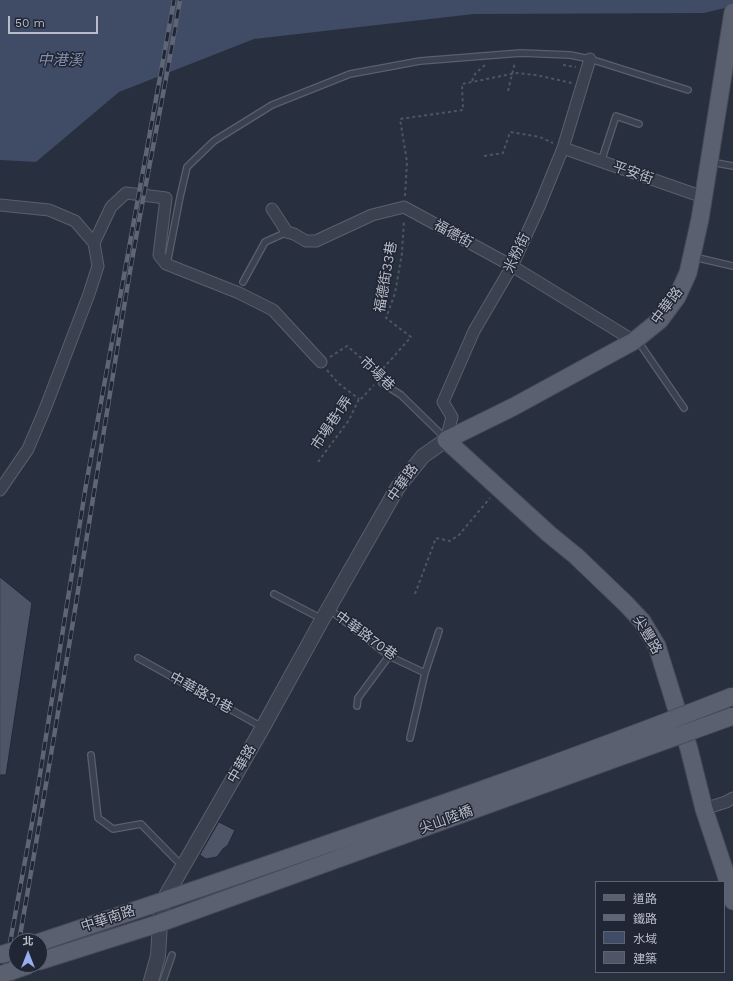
<!DOCTYPE html>
<html>
<head>
<meta charset="utf-8">
<style>
	body { margin:0 }
	#map { position:relative; width:733px; height:981px; overflow:hidden; background:#282f3f; font-family:"Work Sans","Noto Sans TC",sans-serif }
	canvas { display:block }
	.legend { position:absolute; left:595px; top:881px; width:130px; height:92px; box-sizing:border-box; background:#212634; border:1px solid #5d6270; margin:0; padding:5px 7px; list-style:none; font-size:12px; color:#b8bdc9 }
	.legend li { display:flex; align-items:center; gap:8px; height:20px }
	.legend b { width:20px; border:1px solid #5d6270 }
	.north { position:absolute; left:8px; top:933px; width:40px; height:40px; box-sizing:border-box; background:#212634; border:1px solid #5d6270; border-radius:50%; rotate:0deg; font-size:11px; font-weight:700; line-height:16px; text-align:center; color:#b8bdc9 }
	.north::after { content:''; display:block; margin:auto; width:14px; height:18px; background:#97aeef; clip-path:polygon(50% 0,100% 100%,50% 72%,0 100%) }
	.scale { position:absolute; left:8px; top:16px; width:90px; height:18px; box-sizing:border-box; border:2px solid #b8bdc9; border-top:0; padding-left:5px; font-size:12px; line-height:14px; white-space:nowrap; color:#b8bdc9; -webkit-text-stroke:3px #212634; paint-order:stroke }
</style>
</head>
<body>
<div id="map">
<canvas width="733" height="981"></canvas>
<ul class="legend">
<li><b style="height:5px;background:#5a606f"></b>道路</li>
<li><b style="height:5px;background:#5e6575"></b>鐵路</li>
<li><b style="height:11px;background:#404b66"></b>水域</li>
<li><b style="height:11px;background:#4e5567"></b>建築</li>
</ul>
<div class="north">北</div>
<div class="scale">50 m</div>
</div>
<script>
const context = document.querySelector('canvas').getContext('2d');
context.lineJoin = 'round';
function paint(path, color) { context.fillStyle = color; context.fill(path, 'evenodd'); }
function strokePath(path, color, width, dash) { context.strokeStyle = color; context.lineWidth = width; context.lineCap = dash ? 'butt' : 'round'; context.setLineDash(dash || []); context.stroke(path); }
function drawText(font, color, halo, rows, align = 'center') {
  context.font = font + ' "Work Sans","Noto Sans TC",sans-serif'; context.lineWidth = 3; context.setLineDash([]); context.textBaseline = 'middle'; context.strokeStyle = halo; context.fillStyle = color; for (const [text, x, y, turn = 0] of rows) {
    context.save(); context.translate(x, y); context.rotate((+turn || 0) * Math.PI / 180); context.textAlign = isNaN(turn) ? turn : align; if (halo) context.strokeText(text, 0, 0); context.fillText(text, 0, 0); context.restore();
  }
}
const water = new Path2D(`
	M0 0H733V6L704 13 474 14 254 39 119 92 36 162 0 160Z`);
const building = new Path2D(`
	M0 577 32 603 6 775H0Z
	M219 822 235 830 228 845 223 849 217 857 206 859 200 855Z`);
const path = new Path2D(`
	M563 65 576 67
	M472 81 475 74 485 65
	M508 91 515 62
	M484 156 503 153 510 132 540 137 553 143
	M405 196 407 162 400 119 463 110 462 84 516 73 536 75 572 83
	M330 357 347 346 379 373
	M327 370 338 383 359 399
	M379 373 411 337 386 318 395 293 402 253 404 220
	M318 462 349 420 359 399 360 400 374 385
	M415 594 436 538 450 541 459 535 490 498`);
const service = new Path2D(`
	M601 162 616 116 639 124
	M711 162 733 166
	M694 257 733 266
	M167 264 180 197 187 167 214 141 272 105 350 74 420 61 521 53 570 55 590 59 688 90
	M243 282 265 242 287 232
	M636 342 640 344 684 408
	M382 383 401 395 445 438
	M274 594 322 619
	M329 609 389 656 425 673 410 738
	M138 658 262 727
	M425 673 439 631
	M357 706 358 698 389 656
	M91 755 98 818 113 829 141 824 182 866
	M163 981 172 955`);
const minor = new Path2D(`
	M563 148 703 197
	M0 205 49 210 75 221 94 243 98 266 89 294 45 409 28 449 0 490
	M272 209 287 232 294 234 306 241H316L372 215 404 207 512 266 634 341
	M94 243 111 207 126 193 166 198 159 255 166 264 239 293 273 310 321 362
	M446 440 452 417 443 402 474 331 512 266 539 207 563 148 590 59
	M704 809 726 802 733 798`);
const tertiary = new Path2D(`
	M151 981 158 956 160 923 163 901 263 727 322 620 398 487 423 456 446 440`);
const primary = new Path2D(`
	M733 12 700 219 688 273 677 297 660 320 634 341 513 407 446 440 549 534 576 556 626 604 642 621 657 646 689 749 704 809 726 875 733 901
	M40 942 163 901
	M40 961 160 923`);
const rail = new Path2D(`
	M19 941C58 722 92 502 128 283 144 189 164 95 180 0
	M3 981 34 812 86 485 174 0
	M12 981 16 961`);
const primaryBridge = new Path2D(`
	M163 901C354 835 545 770 733 696
	M160 923 733 716
	M0 955 16 950
	M0 975 29 965`);
const streetNames = [
	["平安街",633,173,19],
	["福德街",453,234,29],
	["米粉街",517,253,-64],
	["福德街33巷",386,277,-80],
	["中華路",667,306,-53],
	["市場巷",377,374,44],
	["市場巷1弄",332,423,-56],
	["中華路",403,483,-55],
	["尖豐路",647,635,59],
	["中華路70巷",366,636,36],
	["中華路31巷",201,693,29],
	["中華路",242,764,-60],
	["尖山陸橋",446,820,-20],
	["中華南路",108,919,-18]
];
const waterNames = [
	["中港溪",60,61]
];
paint(water, '#404b66');
paint(building, '#4e5567');
strokePath(building, '#232836', 1);
strokePath(service, '#5a5f6c', 8);
strokePath(minor, '#5a5f6c', 13);
strokePath(tertiary, '#5a5f6c', 16);
strokePath(primary, '#454a58', 19);
strokePath(path, '#4a595f', 2, [3, 3]);
strokePath(service, '#3c414f', 5.5);
strokePath(minor, '#3c414f', 11);
strokePath(tertiary, '#3c414f', 14);
strokePath(primary, '#5a606f', 17);
strokePath(rail, '#5e6575', 4.5);
strokePath(rail, '#212634', 3, [9]);
strokePath(primaryBridge, '#454a58', 19, []);
strokePath(primaryBridge, '#5a606f', 17);
drawText('14px', '#b8bdc9', '#212634', streetNames);
drawText('italic 15px', '#838fae', '#212634', waterNames);
</script>
</body>
</html>
